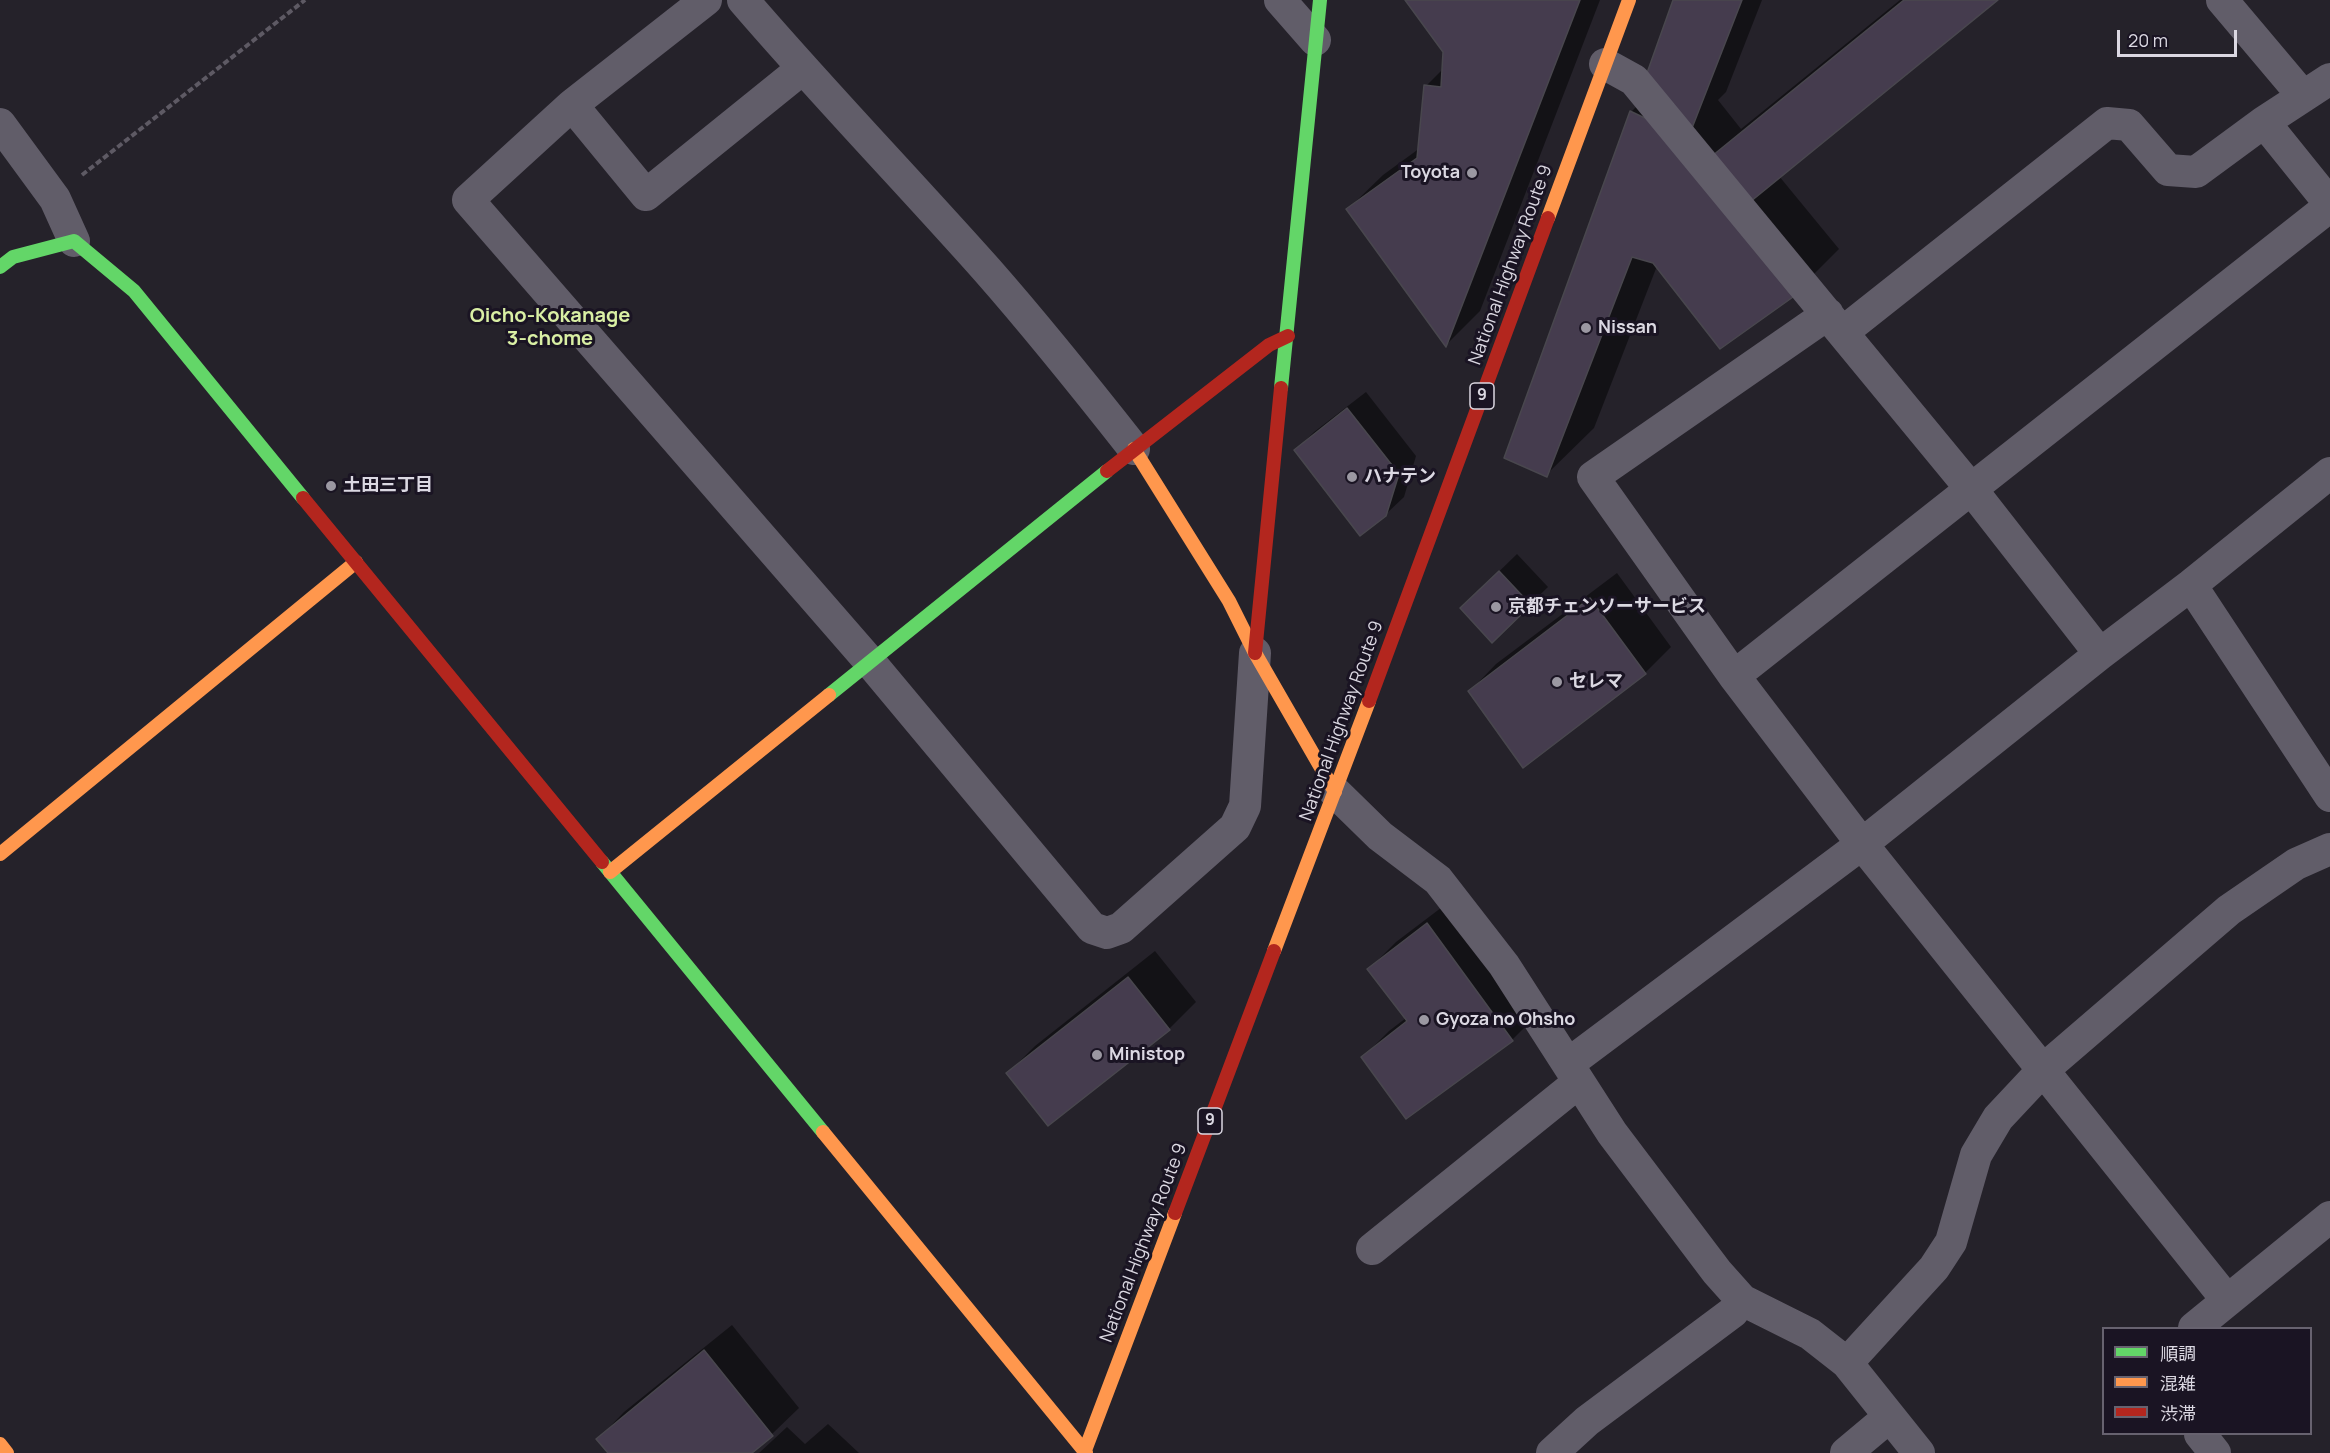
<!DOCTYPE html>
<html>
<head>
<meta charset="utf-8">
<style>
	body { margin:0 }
	#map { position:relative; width:2330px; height:1453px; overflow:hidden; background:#25222a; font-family:Manrope,"Noto Sans JP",sans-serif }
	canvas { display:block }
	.legend { position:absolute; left:2102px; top:1327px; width:210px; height:108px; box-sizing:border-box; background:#1a1423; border:2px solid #67626f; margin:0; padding:8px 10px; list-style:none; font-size:18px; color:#dbd8e2 }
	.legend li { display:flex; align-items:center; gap:12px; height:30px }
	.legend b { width:30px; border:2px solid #67626f }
	.scale { position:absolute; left:2117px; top:30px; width:120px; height:27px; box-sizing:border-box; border:3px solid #dbd8e2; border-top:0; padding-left:8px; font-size:18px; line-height:21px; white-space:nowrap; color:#dbd8e2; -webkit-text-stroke:4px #1a1423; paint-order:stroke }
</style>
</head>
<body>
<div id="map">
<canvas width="2330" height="1453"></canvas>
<ul class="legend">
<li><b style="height:8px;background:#63d668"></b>順調</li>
<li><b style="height:8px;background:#ff974d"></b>混雑</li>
<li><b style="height:8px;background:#b3261e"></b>渋滞</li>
</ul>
<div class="scale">20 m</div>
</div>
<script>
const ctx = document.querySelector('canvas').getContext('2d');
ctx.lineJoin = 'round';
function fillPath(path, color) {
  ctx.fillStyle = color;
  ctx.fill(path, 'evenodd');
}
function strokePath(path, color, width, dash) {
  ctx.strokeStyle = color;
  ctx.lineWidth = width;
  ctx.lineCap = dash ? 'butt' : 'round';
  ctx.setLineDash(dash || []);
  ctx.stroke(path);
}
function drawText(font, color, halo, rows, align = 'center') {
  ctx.font = font + ' Manrope,"Noto Sans JP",sans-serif';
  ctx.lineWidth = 6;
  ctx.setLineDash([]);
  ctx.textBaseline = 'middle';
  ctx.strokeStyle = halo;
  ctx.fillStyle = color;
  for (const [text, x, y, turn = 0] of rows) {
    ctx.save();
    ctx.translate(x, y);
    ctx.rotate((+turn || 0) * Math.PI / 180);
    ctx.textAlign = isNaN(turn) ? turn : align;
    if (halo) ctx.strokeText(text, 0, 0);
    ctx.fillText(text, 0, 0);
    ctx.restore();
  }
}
fillPath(new Path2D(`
	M1407,0H1600L1480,311L1446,345L1348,209L1383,175L1420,148L1426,86L1444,68V51Z
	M1675,0H1762L1726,92L1718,100L1741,129L1900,0H1996L1779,176L1839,249L1792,296L1657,266L1594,428L1546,475L1631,112L1658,85Z
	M1366,392L1416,456L1404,497L1385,515L1296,450L1314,432Z
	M1517,554L1548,587L1492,641L1480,590Z
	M1617,573L1671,647L1645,673L1470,691L1496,664Z
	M1454,898L1539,1013L1512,1040L1407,1117L1363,1057L1389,1031L1406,1018L1369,969L1396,942Z
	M1155,951L1196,1002L1169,1029L1048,1124L1008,1073L1035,1046Z
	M732,1325L799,1408L772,1434L750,1453H610L598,1439L624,1412Z
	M828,1424L859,1453H759L787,1427L805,1444Z`), '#0007');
const building = new Path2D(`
	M1405,0H1580L1446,347L1346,209L1417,158L1424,85L1441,87L1443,52Z
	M1673,0H1742L1692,128L1647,73Z
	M1904,0H1998L1750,202L1712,156Z
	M1630,111L1649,120L1793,297L1720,349L1653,263L1632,257L1547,477L1504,458Z
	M1347,408L1399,474L1386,516L1360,536L1294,450Z
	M1499,571L1531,605L1492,643L1460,608Z
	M1590,598L1646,674L1523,768L1468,691Z
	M1427,923L1513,1041L1406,1119L1361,1057L1407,1021L1367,969Z
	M1128,977L1170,1030L1048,1126L1006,1073Z
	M704,1350L773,1436L752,1453H608L596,1439Z`);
fillPath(building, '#453c4e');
strokePath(building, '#49474e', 1.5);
strokePath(new Path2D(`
	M82,175L305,0`), '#5e5a64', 4, [6, 3]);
strokePath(new Path2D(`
	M706,0L572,105L468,200L870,662L1092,928L1107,933L1121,928L1235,827L1245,806L1255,653
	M743,0C822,92 906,179 987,270C1038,328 1086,388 1134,449
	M1280,0L1315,40
	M2222,0L2303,96
	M1605,64L1634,80L1972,490L2100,654
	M572,105L646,195L802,69
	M2264,122L2330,204
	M0,124L55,199L74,241
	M1828,314L1593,477L1734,676L1862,844L2227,1300
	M1843,332L2107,123L2129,125L2168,170L2196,172L2264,122L2330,79
	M2191,585L2330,796
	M1734,676L2330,206
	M1335,792L1380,836L1438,880L1504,965L1612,1133L1717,1272L1742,1300L1810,1334L1847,1363L1919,1453
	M1568,1064L1862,844L2100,654L2191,585L2330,473
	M1372,1249L1579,1082
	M2194,1328L2330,1217
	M1847,1363L1934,1268L1951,1242L1976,1155L1998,1118L2043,1070L2229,910L2296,864L2330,849
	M2200,1434L2215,1453
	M1552,1453L1587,1421L1733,1312L1742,1300
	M1846,1453L1889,1417`), '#615d69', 32);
strokePath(new Path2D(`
	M0,267L13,257L74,241L134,291L303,498
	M1281,388L1320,0
	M829,695L1107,471
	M602,862L823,1132`), '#63d668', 14);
strokePath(new Path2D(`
	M1548,218L1629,0
	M1134,449L1229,601L1255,653L1335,792
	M0,854L356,562
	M610,872L829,695
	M1274,951L1369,701
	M823,1132L1086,1453
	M0,1444L7,1453
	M1084,1453L1175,1213`), '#ff974d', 14);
strokePath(new Path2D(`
	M1107,471L1269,345L1288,336
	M303,498L602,862
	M1255,653L1281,388
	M1369,701L1548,218
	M1175,1213L1274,951`), '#b3261e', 14);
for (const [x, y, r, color] of [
	[1472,173,6,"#9b98a2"],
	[1586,328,6,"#9b98a2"],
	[1352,477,6,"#9b98a2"],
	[331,486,6,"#9b98a2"],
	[1496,607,6,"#9b98a2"],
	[1557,682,6,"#9b98a2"],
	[1424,1020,6,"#9b98a2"],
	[1097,1055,6,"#9b98a2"]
]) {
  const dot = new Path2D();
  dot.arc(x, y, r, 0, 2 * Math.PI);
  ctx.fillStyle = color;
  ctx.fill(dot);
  strokePath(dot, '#1a1423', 2);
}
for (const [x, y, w] of [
	[1482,396,24],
	[1210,1121,24]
]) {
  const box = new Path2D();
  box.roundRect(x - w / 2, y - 13, w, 26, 4.5);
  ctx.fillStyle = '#1a1423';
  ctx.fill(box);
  strokePath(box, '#dbd8e2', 1.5);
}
drawText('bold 16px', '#dbd8e2', null, [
	["9",1482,396],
	["9",1210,1121]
]);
drawText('bold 18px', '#dbd8e2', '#1a1423', [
	["Toyota",1460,173,"right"],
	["Nissan",1598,328],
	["ハナテン",1364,477],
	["土田三丁目",343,486],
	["京都チェンソーサービス",1508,607],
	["セレマ",1569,682],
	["Gyoza no Ohsho",1436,1020],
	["Ministop",1109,1055]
], 'left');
drawText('18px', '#dbd8e2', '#1a1423', [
	["National Highway Route 9",1511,265,-70],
	["National Highway Route 9",1342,721,-70],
	["National Highway Route 9",1144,1243,-69]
]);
drawText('bold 20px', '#d9efa4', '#1a1423', [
	["Oicho-Kokanage",550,316],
	["3-chome",550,339]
]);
</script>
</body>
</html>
